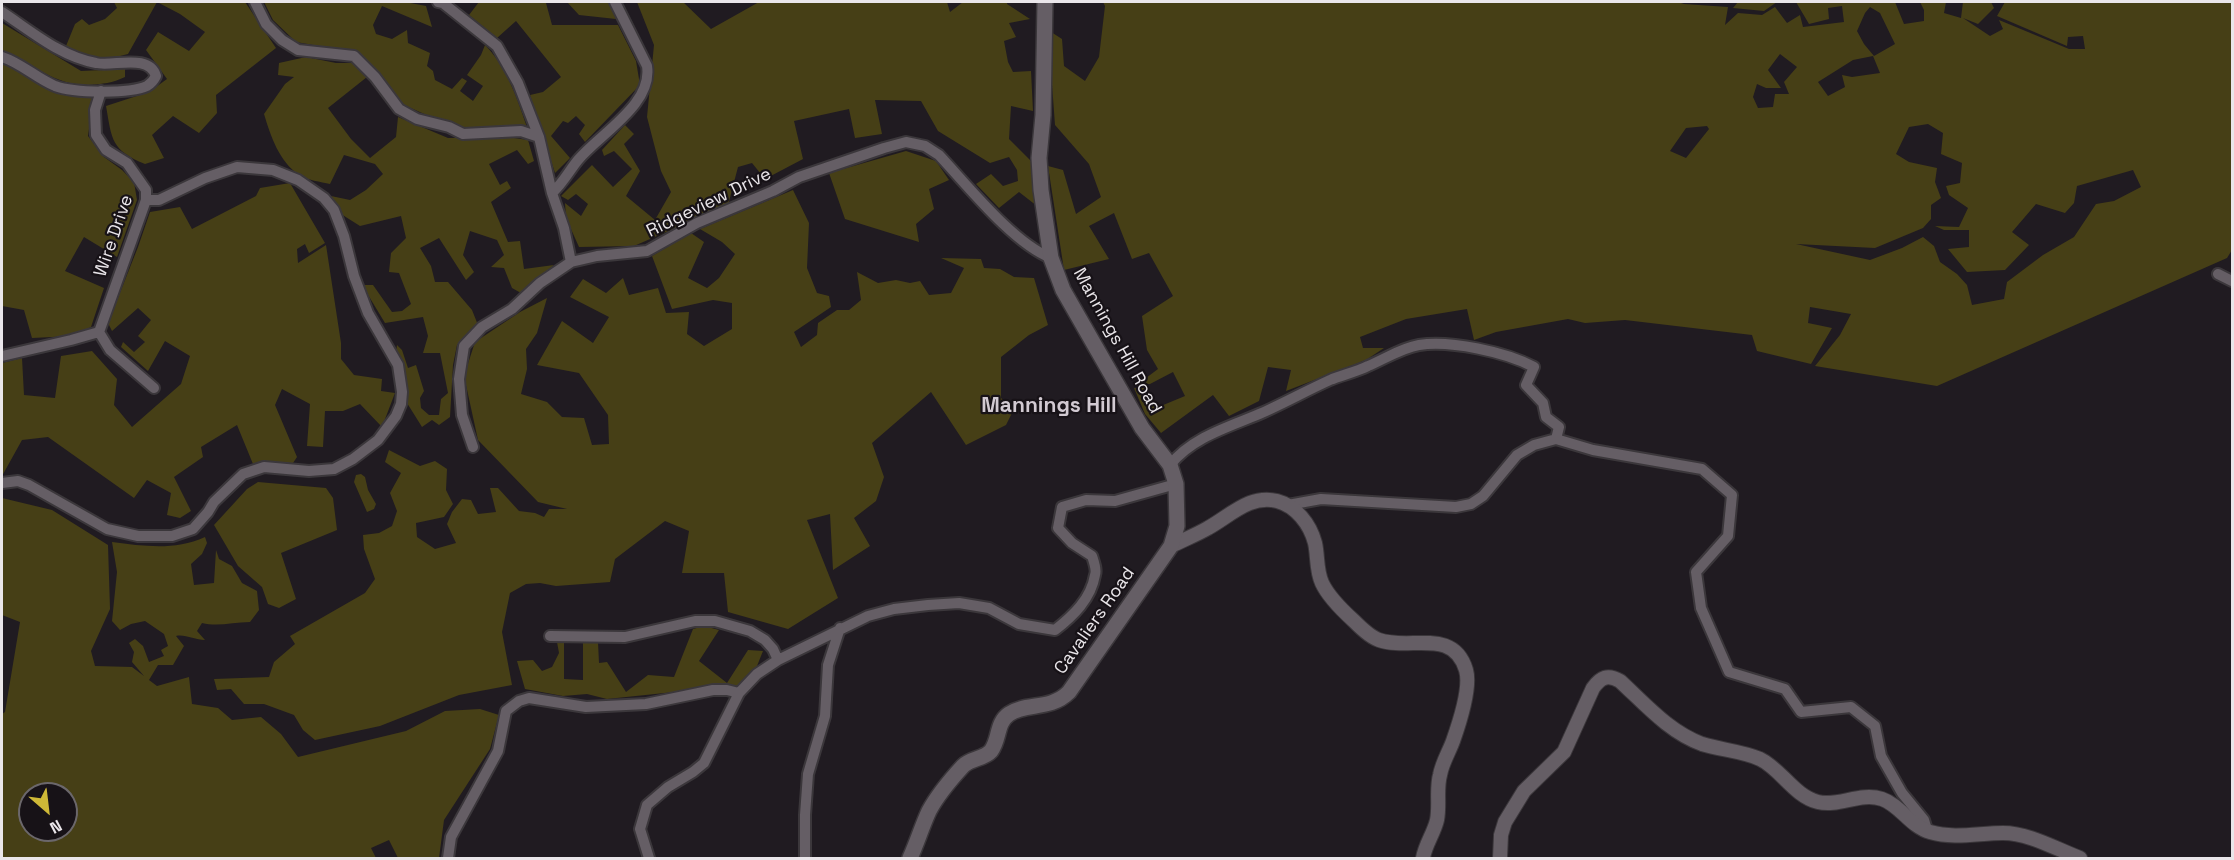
<!DOCTYPE html>
<html>
<head>
<meta charset="utf-8">
<style>
	body { margin:0 }
	#map { position:relative; width:2234px; height:860px; overflow:hidden; background:#201b21; font-family:"Space Grotesk",sans-serif }
	canvas { display:block }
	.frame { position:absolute; inset:0; border:3px solid #eae6ea; pointer-events:none }
	.north { position:absolute; left:18px; top:782px; width:60px; height:60px; box-sizing:border-box; background:#171217; border:2px solid #6b676b; border-radius:50%; rotate:152deg; font-size:16px; font-weight:700; line-height:24px; text-align:center; color:#eae6ea }
	.north::after { content:''; display:block; margin:auto; width:21px; height:27px; background:#ceb837; clip-path:polygon(50% 0,100% 100%,50% 72%,0 100%) }
</style>
</head>
<body>
<div id="map">
<canvas width="2234" height="860"></canvas>
<div class="frame"></div>
<div class="north">N</div>
</div>
<script>
const ctx = document.querySelector('canvas').getContext('2d');
ctx.lineJoin = 'round';
function fillPath(path, color) {
  ctx.fillStyle = color;
  ctx.fill(path, 'evenodd');
}
function strokePath(path, color, width, dash) {
  ctx.strokeStyle = color;
  ctx.lineWidth = width;
  ctx.lineCap = dash ? 'butt' : 'round';
  ctx.setLineDash(dash || []);
  ctx.stroke(path);
}
function drawText(font, color, halo, rows, align = 'center') {
  ctx.font = font + ' "Space Grotesk",sans-serif';
  ctx.lineWidth = 4.5;
  ctx.setLineDash([]);
  ctx.textBaseline = 'middle';
  ctx.strokeStyle = halo;
  ctx.fillStyle = color;
  for (const [text, x, y, turn = 0] of rows) {
    ctx.save();
    ctx.translate(x, y);
    ctx.rotate((+turn || 0) * Math.PI / 180);
    ctx.textAlign = isNaN(turn) ? turn : align;
    if (halo) ctx.strokeText(text, 0, 0);
    ctx.fillText(text, 0, 0);
    ctx.restore();
  }
}
fillPath(new Path2D(`
	M114,2H245L276,48L216,95L217,113L199,133L173,116L152,135L164,158L145,164C111,150 112,140 106,106L149,92L167,79L146,50L158,32L189,51L205,32L180,14L157,2L128,54C99,62 93,60 66,46L75,24L82,19L89,25L105,19L117,8Z
	M264,2H405L426,6L432,27L382,6L373,25L376,34L392,39L407,30L408,43L430,53L427,66L433,71L435,80L452,89L462,78L467,81L460,91L473,101L483,86L467,75L481,55L485,45C507,67 517,98 527,127L469,129L431,117L404,105L359,53L296,42L273,20Z
	M479,2H552L546,3L552,25H618L636,61L640,85L585,142L579,134L585,125L576,116L568,123L563,121L551,136L570,158L555,173L530,95L543,92L561,77L516,21L497,38L469,15Z
	M567,2H612L616,19L579,15Z
	M637,2H683L711,29L759,2H947L950,12L963,2H1007V4L1030,19L1009,23L1016,37L1004,41L1008,62L1013,72L1031,71L1033,111L1011,106L1009,139L1034,164L1037,206L1019,192L999,208L976,184L991,174L1003,186L1018,181L1017,170L1009,157L990,163L938,131L921,101L875,100L882,134L855,138L849,109L794,121L803,159L765,179L752,163L738,167L728,205L634,246L579,247L566,218L565,203L581,216L588,204L576,194L568,200L561,196L592,165L613,187L632,169L614,151L604,156L602,150L625,125L634,134L624,144L640,171L626,196L655,220L671,192L661,171L647,117L654,45Z
	M1103,2H1678L1684,4L1728,7L1725,25L1738,13L1762,15L1775,7L1787,23L1800,15L1803,27L1844,22L1842,6L1828,8L1829,19L1809,24L1796,2H1895L1904,24L1924,21V10L1920,2H1946L1944,13L1961,18L1963,2H1991L1994,8L1978,24L1963,18L1990,36L2003,29L1999,20L2069,49H2085L2083,36L2068,37L2067,46L1997,16L2005,2H2232V250L2227,258L1937,386L1815,366L1840,335L1851,314L1810,307L1808,323L1832,328L1811,364L1757,351L1752,335L1625,320L1585,323L1568,319L1496,332L1474,340L1467,309L1406,319L1360,337L1363,348H1384L1366,360L1286,391L1291,370L1268,367L1259,401L1229,416L1213,395L1161,433L1145,414L1134,388H1146L1156,408L1185,396L1173,372L1150,384H1138L1158,369L1147,350L1142,316L1173,296L1149,253L1132,259L1114,213L1089,226L1109,259L1064,270L1048,166L1063,170L1076,214L1101,197L1089,164L1055,125L1048,30L1062,39L1064,66L1085,81L1099,57L1105,6ZM1870,7L1880,13L1895,44L1874,56L1864,44L1857,31L1865,13ZM1780,54L1797,67L1784,82L1789,94H1775L1773,107L1758,108L1753,97L1757,84L1766,88H1781L1768,70ZM1873,56L1880,73L1852,77L1842,75L1845,87L1828,96L1818,82L1853,60ZM1928,124L1943,133L1941,154L1962,163L1960,183L1946,186L1949,195L1968,208L1959,227L1935,226L1944,230H1969V247L1948,249L1967,272L2005,270L2029,245L2012,232L2036,204L2065,213L2074,203L2077,186L2133,170L2141,187L2114,201L2096,204L2074,237L2043,255L2007,282L2004,299L1972,305L1967,285L1957,274L1940,262L1934,246L1923,237L1902,248L1870,260L1796,244L1875,248L1923,228L1931,219V205L1941,198L1935,182L1937,168L1909,162L1896,154L1909,127ZM1707,126L1709,129L1686,158L1670,151L1686,128Z
	M1738,2H1777L1764,11L1733,8Z
	M2,23L81,71L125,69V77C112,83 103,84 89,85C52,85 33,63 2,51Z
	M306,57L336,63H353L367,77L328,108L351,139L370,158L396,137L398,117L448,138L507,137L528,140L534,161L528,164L517,150L489,164L500,185L507,181L511,188L491,202L508,242L520,241L524,269L554,265L521,293L512,288L504,268L491,267L504,255L497,240L470,231L463,255L474,272L466,280L439,238L420,248L431,266L435,282H448L472,310L478,325L457,345L453,365L450,417L439,425L432,420L422,427L407,403L396,353L397,345L402,350L408,368L416,365L424,391L420,398L421,408L429,415H439L441,399L448,393L440,353H423L428,336L423,317L385,323L362,285H373L392,312L402,311L411,304L399,273L389,272L391,253L406,238L401,216L360,226L341,214L331,196L350,200L366,190L383,174L375,164L344,155L330,184C321,182 307,180 299,175C279,161 271,137 264,114L285,84L294,77L278,75L279,63Z
	M2,62C25,71 45,91 70,95C77,96 86,94 94,94L88,136L104,157L122,170L134,182L137,200L117,257L84,237L65,271L104,288L91,327L73,336L32,338L24,310L2,306Z
	M906,151L936,161L949,180L929,189L934,209L916,224L919,242L845,219L829,173Z
	M290,183L325,243L309,253L305,244L297,249L298,263L326,245L341,343V359L354,375L382,379L381,391L395,393L382,427L360,404L343,411H325L323,447L307,446L310,404L282,389L275,405L297,457L293,463L253,464L237,425L201,447L203,457L174,477L191,511L180,518L167,515L171,493L147,480L134,498L48,437L22,440L2,476V363L22,358L24,395L55,398L61,356L92,351L117,379L114,405L132,427L181,384L190,356L165,341L148,371L121,347L123,342L134,352L145,342L138,336L151,320L138,308L112,331L108,323L138,247L150,212L180,207L192,229L256,196L260,188Z
	M793,190L809,223L807,268L817,293L829,296L831,307L794,332L801,347L817,335L818,323L837,310H849L861,300L857,272L878,283L896,280L910,283L920,281L929,295L951,293L964,268L941,258L981,259L984,268L1000,269L1014,277L1034,278L1048,325L1029,335L1001,357V398L1014,409L1006,425L966,445L931,392L872,443L884,477L876,501L854,518L870,546L833,570L830,514L807,520L838,598L788,629L728,612L724,573H682L689,531L665,521L615,559L610,582L556,586L540,583L526,584L510,593L502,632L512,685L459,695L380,726L315,740L303,730L294,715L264,704H244L231,689L217,690L214,679L269,677L274,662L295,644L290,636L365,593L375,579L364,549L363,535L379,533L392,526L397,511L390,493L401,473L385,462L389,450L420,466L435,461L447,469L446,490L453,504L444,517L416,523L417,537L435,549L456,543L447,524L452,512L462,499L471,500L478,514L496,512L490,488H498L519,511L535,513L544,517L549,509H567L538,502L478,440L464,376L475,342L520,312L547,298L537,333L526,349L527,369L521,394L547,402L562,417L584,418L592,445L609,444L608,415L579,373L537,365L562,321L593,343L609,317L570,297L583,279L606,293L623,278L629,295L658,288L666,313L689,312L687,334L704,346L732,329V303L713,300L672,309L652,256L691,233L704,242L688,278L707,288L719,278L735,254L722,242L700,229Z
	M361,474L365,477L368,490L376,504L374,509L367,512L354,482L356,475Z
	M258,482L326,488L333,498L337,530L281,553L296,599L279,608L268,604L262,587L238,566L214,525L247,489Z
	M2,498L52,510L108,545L110,609L91,651L95,666L132,667L144,676L132,662L134,652L129,643L135,639L143,646L149,662L164,656L161,650L168,646L164,634L145,621L131,624L120,630L112,621L117,572L112,542C144,546 174,551 205,537L207,543L202,554L191,564L194,585L214,583L216,550L219,559L232,566L242,583L257,591L259,610L250,622C233,622 218,627 202,623L197,631L205,640C195,640 185,634 176,636L184,646L173,665H158L149,680L157,686L189,677L192,704L218,708L232,720L261,717L281,734L298,757L406,731L445,711L480,709L499,715L490,749L444,820L439,858H398L389,840L371,848L376,858H2V714L5,712L20,622L2,615ZM30,794H66V830H30Z
	M704,626L719,630L699,661L727,683L748,650L763,651L755,671L738,688L732,686L607,699L587,694L563,696L525,689L517,661L533,660L542,671L552,667L559,653L557,642L564,641V679L583,680V643L598,642L599,663L607,662L626,692L648,675L674,677L693,629Z`), '#463f16');
const minor = new Path2D(`
	M255,2L266,24L282,40L298,50L354,56L375,77L399,109L417,119L449,127L463,134L521,131L539,137
	M438,2L443,3L497,46L518,83L539,137L552,193L564,228L571,262
	M2,12C31,31 61,57 96,63C113,67 149,53 156,76C154,80 152,83 147,86C129,94 73,93 55,86C36,78 21,63 2,57
	M101,91L95,110L96,135L106,150L127,163L146,190V200L99,332L110,350L154,388
	M552,193C563,183 569,171 578,160C601,133 653,104 647,66L615,2
	M2218,274L2232,281
	M2,356L71,340L99,332
	M473,447L462,415L459,379L464,346L482,327L512,309L540,283L571,262L597,256L647,251L697,223L773,191L799,177L884,148L906,142L925,146L939,155C968,186 1013,243 1051,258
	M1170,465C1193,436 1232,426 1264,412C1286,402 1308,390 1330,380C1342,375 1356,372 1368,366C1385,359 1401,348 1419,345C1450,340 1506,352 1534,367L1526,385L1543,403L1546,417L1559,427L1556,439
	M2,483L18,481L29,485L107,529L138,536H172L193,529L208,512L214,502L243,474L264,467L309,471L334,469L353,459L378,440L396,416L401,404L402,392L398,365L368,313L354,276L344,236L334,210L324,198L298,180L273,170L237,167L205,178L159,200H146
	M1288,505L1321,499L1456,507L1471,504L1483,496L1517,455L1534,445L1556,439L1593,450L1702,469L1732,495L1728,536L1696,572L1701,608L1729,672L1785,689L1801,712L1851,707L1875,726L1881,756L1902,793L1924,820L1927,830L1932,833
	M550,636L625,637L695,621H715L750,631L765,640L773,649L778,660
	M448,858L451,837L498,751L506,711L519,701L529,698L586,707L646,704L713,690H727L739,693
	M649,858L640,829L647,805L668,787L693,772L704,763L739,693L757,674L778,660L868,616L894,609L928,605L959,603L989,608L1019,624L1055,630C1073,616 1091,599 1095,575C1097,570 1094,562 1092,556L1072,543L1058,528L1062,507L1086,500L1115,501L1176,484
	M805,858V815L808,774L825,716L828,665L840,628`);
const tertiary = new Path2D(`
	M1171,546C1183,540 1196,535 1208,528C1230,516 1250,494 1277,501C1296,506 1310,524 1315,543C1318,556 1316,570 1322,583C1328,596 1343,611 1354,621C1361,628 1370,637 1379,640C1410,651 1453,627 1466,670C1471,687 1459,724 1453,741C1449,752 1442,763 1440,775C1436,789 1440,805 1437,820C1434,833 1425,845 1423,858
	M1500,858L1501,835L1505,822L1524,791L1564,752L1593,688C1601,677 1608,674 1620,681C1645,704 1669,732 1702,744C1721,750 1742,751 1760,759C1781,769 1794,796 1818,802C1839,807 1860,792 1882,799C1900,805 1911,827 1930,832C1954,839 1979,833 2003,833C2029,833 2056,849 2080,858`);
const secondary = new Path2D(`
	M910,858C917,843 922,826 929,811C937,796 952,778 963,766C971,758 984,759 991,751C1000,739 996,723 1009,714C1026,702 1050,711 1069,692L1171,546L1177,526L1176,484L1170,465L1142,428L1063,290L1051,258L1041,190L1039,158L1043,115L1045,2`);
strokePath(minor, '#3b373b', 14);
strokePath(tertiary, '#3b373b', 16);
strokePath(secondary, '#3b373b', 18);
strokePath(minor, '#655e65', 10);
strokePath(tertiary, '#655e65', 14);
strokePath(secondary, '#655e65', 15);
drawText('18px', '#eae6ea', '#171217', [
	["Ridgeview Drive",709,203,-26],
	["Wire Drive",114,236,-71],
	["Mannings Hill Road",1117,341,61],
	["Cavaliers Road",1095,621,-55]
]);
drawText('bold 21px', '#d2cad2', '#171217', [
	["Mannings Hill",1049,406]
]);
</script>
</body>
</html>
